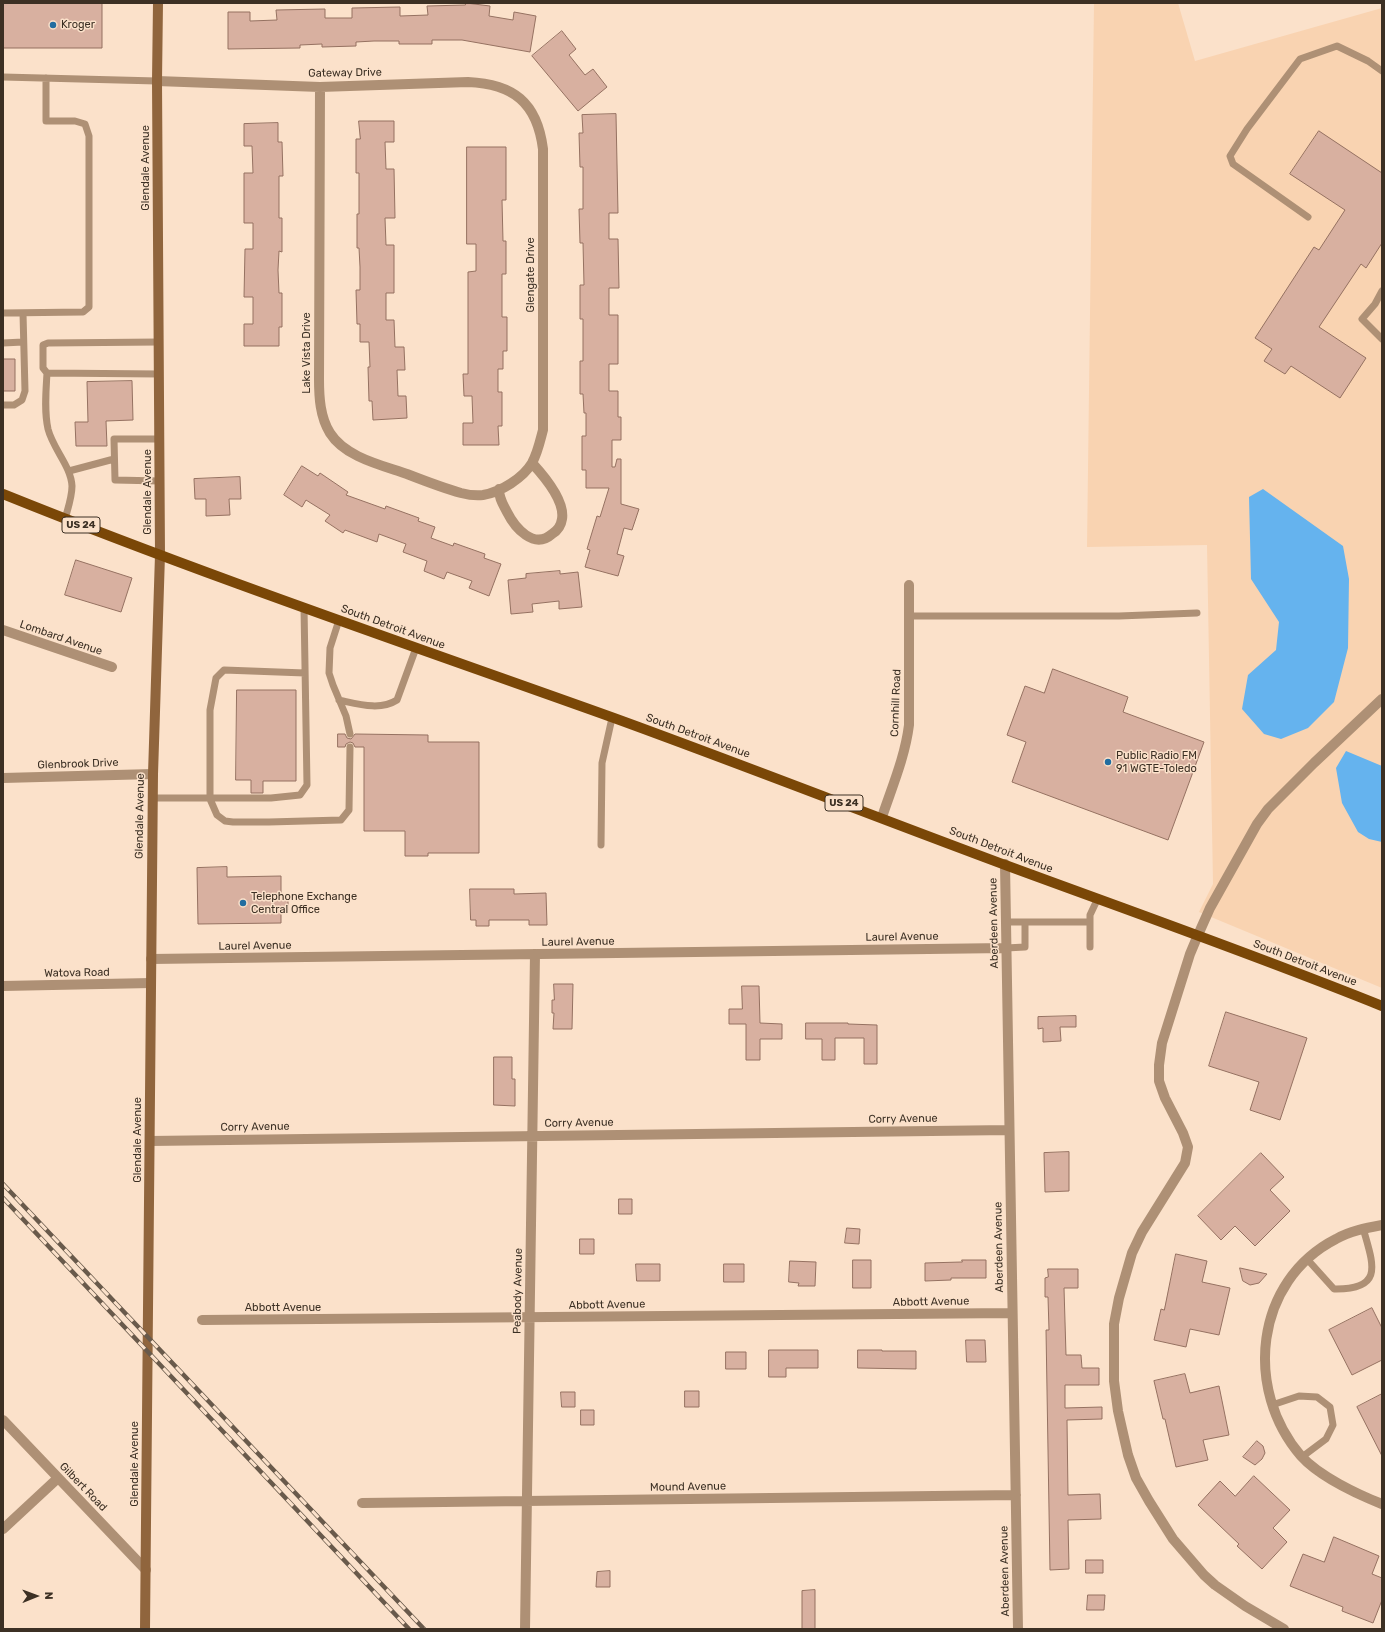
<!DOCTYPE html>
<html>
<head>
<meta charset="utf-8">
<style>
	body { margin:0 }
	#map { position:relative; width:1385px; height:1632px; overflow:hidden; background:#fbe1ca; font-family:Rubik,sans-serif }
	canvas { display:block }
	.frame { position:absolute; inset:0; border:4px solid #3c3024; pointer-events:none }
	.north { position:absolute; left:16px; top:1576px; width:40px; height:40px; -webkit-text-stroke:3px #fbe1ca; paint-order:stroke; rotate:89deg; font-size:11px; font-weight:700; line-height:16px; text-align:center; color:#3c3024 }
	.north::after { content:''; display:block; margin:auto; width:14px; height:18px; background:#3c3024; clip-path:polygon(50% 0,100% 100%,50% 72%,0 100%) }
</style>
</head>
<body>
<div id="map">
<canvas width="1385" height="1632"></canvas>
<div class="frame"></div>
<div class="north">N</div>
</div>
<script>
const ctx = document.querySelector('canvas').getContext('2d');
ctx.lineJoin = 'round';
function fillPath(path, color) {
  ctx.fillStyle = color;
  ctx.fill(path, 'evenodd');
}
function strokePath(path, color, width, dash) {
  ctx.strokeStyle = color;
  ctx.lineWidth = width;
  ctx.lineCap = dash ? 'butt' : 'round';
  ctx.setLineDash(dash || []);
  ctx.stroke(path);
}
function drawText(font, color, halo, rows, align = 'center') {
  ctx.font = font + ' Rubik,sans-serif';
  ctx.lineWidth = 3;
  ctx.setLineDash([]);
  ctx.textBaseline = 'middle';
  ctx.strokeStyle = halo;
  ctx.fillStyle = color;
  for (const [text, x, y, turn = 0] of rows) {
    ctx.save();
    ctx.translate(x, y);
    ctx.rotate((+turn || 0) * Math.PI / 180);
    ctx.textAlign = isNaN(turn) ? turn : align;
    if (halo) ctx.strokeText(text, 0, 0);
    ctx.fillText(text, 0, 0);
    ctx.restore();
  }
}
fillPath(new Path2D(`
	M1094,3H1178L1195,61L1382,8V988L1199,912L1213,884L1207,545L1087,547Z`), '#f9d3b1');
fillPath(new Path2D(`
	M1263,489L1343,546L1349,579L1348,648L1334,702L1308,728L1281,739L1264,734L1242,709L1248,675L1276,650L1279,622L1251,579L1249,497Z
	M1346,751L1382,766V842L1369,839L1358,832L1342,803L1336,768Z`), '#65b3ee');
const building = new Path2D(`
	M3,3H102V48H3Z
	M466,3L490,6L489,16L513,20L514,12L536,16L530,52L462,40H432V44H399V41H374L356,42V46L322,47V44L300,45V48L228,49V12H250V21L277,20L276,10L325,9V18H352V8L400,7V16L428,15L427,6L465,5Z
	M562,31L576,49L569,55L585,75L593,69L607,87L578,111L532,56Z
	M616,114L618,213H609V239H618L619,288H609V315H618V364H609V391H618V417H621V440H612V467H615L617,459H621V504L639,509L632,530L624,528L617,554L624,556L618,576L585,567L590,550L587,549L597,516L600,517L609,488H586V470H582V436H586V413H584L583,394H580V361H583V319H580V285H584L583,243H580L579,209H583V167H580L579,133H583L582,115Z
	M359,121H394V142H385L386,169H394L395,218H385L386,245H394V293H386V320H394L395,347H404L405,370H397L398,396H406L407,418L373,420L372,401H369L368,367H370L369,342H360V324H357L356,290H360V267L359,248H357V214H359V173H356V139H360Z
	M278,123V142H282L283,176H279V218H282V252L279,251L278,270L279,293H282V327H279V346H244V324H253V297H244L245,249H253V223H244V173H253L252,146H244V124Z
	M1319,131L1382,173V243L1366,268L1361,264L1319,327L1366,358L1340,398L1291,366L1285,374L1264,361L1272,349L1255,338L1314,247L1319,250L1345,210L1290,174Z
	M467,147H506V200H502L503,241H506V274H502V317H507V351H503V369H498V392H502V426H498L499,445H463V423H473L472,396H464L463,374H468V272L476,271V244H467Z
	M3,359H15V391H3Z
	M132,381L133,420L106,421L107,446H76L75,422H88L87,382Z
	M302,466L318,476L320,473L348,492L346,495L385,509L386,506L419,518L418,521L435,527L431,538L453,546L454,543L485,554L484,558L501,564L489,596L469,588L472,581L447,572L444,579L424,571L427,561L403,552L406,544L379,534L377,542L345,530L343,533L325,521L330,515L306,500L302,507L284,495Z
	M240,477L241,499H229L230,515L206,516V499H195L194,479Z
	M76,560L132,578L121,612L65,595Z
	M560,571V574L578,572L582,607L559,609V601L532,604L533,612L511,614L508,580L526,578V574Z
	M1053,669L1128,697L1123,712L1204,742L1168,840L1012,782L1026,742L1007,735L1025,686L1044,693Z
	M237,690H296V781H263V793H251V780H236Z
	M338,734H345L347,738L351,739L355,734L428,735V742H479V853H428V856H405V831H364V747H355L353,743L350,742L346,744L345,747H338Z
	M227,867V877L281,876V896H288V910L281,911V923L198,924L197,868Z
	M470,889H514V894L546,893L547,925H529V920H489V926H476V920H471Z
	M554,984H573L572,1029H553L554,1013H552V1000H554Z
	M742,986H759L760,1023L782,1024V1039H760V1060H746V1024H729V1009H742Z
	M1226,1012L1307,1038L1280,1120L1250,1110L1259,1082L1209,1066Z
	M1076,1016V1027H1060L1061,1041L1043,1042V1028L1038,1029V1017Z
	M806,1023H848V1024L877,1025V1064H864V1038H835V1060H822V1039H806Z
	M494,1057H512V1079H515V1106L494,1105Z
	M1069,1152V1191L1045,1192L1044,1153Z
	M1261,1153L1284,1177L1270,1190L1290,1211L1255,1246L1235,1226L1221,1240L1198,1216Z
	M619,1199H632V1214H619Z
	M847,1228L860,1229L859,1244L845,1243Z
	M580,1239H594V1254H580Z
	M1176,1254L1207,1261L1202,1282L1230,1288L1219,1335L1190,1329L1186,1347L1154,1340L1161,1309L1164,1310Z
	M853,1260H871V1288H853Z
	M962,1260H986V1278H951V1280L925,1281V1263L962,1262Z
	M790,1261L816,1262L815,1286H798L799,1283L789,1282Z
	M636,1264H660V1281H637Z
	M724,1264H744V1282H724Z
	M1240,1268L1267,1274L1259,1283L1250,1285L1243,1281Z
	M1048,1269H1078V1288H1064L1066,1355H1081L1082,1368H1099V1385H1065V1408L1102,1407V1419L1067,1420L1068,1495L1100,1494L1101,1519L1068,1520L1069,1569L1050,1570L1046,1330H1049L1048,1297H1045V1278L1048,1277Z
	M1372,1308L1382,1328V1360L1352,1375L1329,1330Z
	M966,1340H985L986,1362H967Z
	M769,1350H818V1368H786V1377H769Z
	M858,1350H882V1351H916V1369L858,1368Z
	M726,1352H746V1369H726Z
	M1185,1374L1190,1393L1219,1386L1229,1435L1203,1440L1208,1460L1176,1467L1165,1419H1163L1154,1381Z
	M685,1391H699V1407H685Z
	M561,1392H575V1407H562Z
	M1382,1394V1456L1357,1407Z
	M581,1410H594V1425H581Z
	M1257,1441L1263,1446L1265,1453L1262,1459L1255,1465L1243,1457Z
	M1254,1476L1290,1510L1273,1528L1287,1542L1262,1569L1237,1546L1239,1544L1198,1505L1220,1481L1235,1496Z
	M1334,1537L1379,1556L1372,1574L1382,1578V1600L1373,1623L1342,1611L1343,1607L1290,1586L1303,1554L1324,1562Z
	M1086,1560H1103V1573H1086Z
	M610,1571V1587H596L597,1572Z
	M815,1590V1629H802V1591Z
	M1088,1595H1105L1104,1610H1087Z`);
fillPath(building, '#d8b0a0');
strokePath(building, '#957161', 1);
strokePath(new Path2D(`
	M3,77L157,81
	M1308,217L1233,164L1230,156L1247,129L1300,59L1337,46L1368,61L1382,71
	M1382,291L1375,304L1362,319L1382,339
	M3,313L83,312L89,307V136L85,124L75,121H46V78
	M159,342L48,343L43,345V368L47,373L159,374
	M3,343L23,342
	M47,373C46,391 44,411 48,429C53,449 71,466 72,486C72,497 68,508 65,519
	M3,405H14L22,400L25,391L23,313
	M159,439H114L115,480L160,481
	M69,471L114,459
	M909,616H1119L1197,613
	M339,620L330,648L329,673L333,685L346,716L350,734
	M305,673L224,670L216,678L210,710V799L217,815L225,821L233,822H269L341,820L349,810L350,747
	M339,700C358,704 380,711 397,700L416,648
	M152,798H271L300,795L307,785L304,607
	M601,845L602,763L612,718
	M1006,922H1090
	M1090,947V915L1098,898
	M1006,948L1025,947V922
	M1307,1259L1334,1289C1385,1290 1373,1264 1363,1228
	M1272,1405L1299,1396L1317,1397L1330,1407L1333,1425L1326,1439L1302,1457`), '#ae9075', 7);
strokePath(new Path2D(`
	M157,81L320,87L468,82C513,84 537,102 543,149V430C540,441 538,452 532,463C523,478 501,492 483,495C476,496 469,495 461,493C443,488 425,481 407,474C381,465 345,457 330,433C320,417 319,397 319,379L320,87
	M499,489C499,499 503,504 507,512C515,528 534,550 552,534C557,531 561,526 562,519C565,501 544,476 532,463
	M3,630L112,667
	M3,778L153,774
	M882,817C892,787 905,757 909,725V585
	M1005,864L1018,1629
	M151,959L1006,948
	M3,986L151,983
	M150,1141L1009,1130
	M1382,1225C1366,1228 1350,1231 1336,1239C1254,1281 1244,1390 1301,1456C1319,1476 1357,1494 1382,1504
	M202,1320L1012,1313
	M3,1420L146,1570
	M362,1503L1016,1495
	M3,1529L58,1478
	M525,1629L535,954
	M1284,1629L1245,1606L1215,1585L1204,1575L1173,1539L1149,1501L1136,1478L1128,1455L1118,1411L1114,1381V1324L1119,1298L1132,1253L1142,1232L1185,1163L1188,1147L1183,1133L1165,1098L1159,1081V1065L1162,1043L1190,954L1198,935L1210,908L1257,824L1268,809L1314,763L1382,699`), '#ae9075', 10);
strokePath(new Path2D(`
	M145,1629L153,774L160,555L157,81L158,3`), '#90653d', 10);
strokePath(new Path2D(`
	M3,494C204,575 410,645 614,718C746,766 876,817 1008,866C1133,912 1258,956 1382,1006`), '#7a4707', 10);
const rail = new Path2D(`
	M3,1184L424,1629
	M3,1198L409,1629`);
strokePath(rail, '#695a4b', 4.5);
strokePath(rail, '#fbe1ca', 3, [9]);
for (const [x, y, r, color] of [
	[53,25,4,"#226da0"],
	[1108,762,4,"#226da0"],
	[243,903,4,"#226da0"]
]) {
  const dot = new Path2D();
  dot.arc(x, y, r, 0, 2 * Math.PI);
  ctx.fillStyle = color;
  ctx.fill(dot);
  strokePath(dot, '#fbe1ca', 1.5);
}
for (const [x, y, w] of [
	[81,525,38],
	[844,803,38]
]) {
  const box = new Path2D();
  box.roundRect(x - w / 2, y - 8, w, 16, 3);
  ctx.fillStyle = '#fbe1ca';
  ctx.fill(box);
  strokePath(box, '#3c3024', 1);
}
drawText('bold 10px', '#3c3024', null, [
	["US 24",81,525],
	["US 24",844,803]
]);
drawText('11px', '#3c3024', '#fbe1ca', [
	["Kroger",61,25],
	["Public Radio FM",1116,756],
	["91 WGTE-Toledo",1116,769],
	["Telephone Exchange",251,897],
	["Central Office",251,910]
], 'left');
drawText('11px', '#3c3024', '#fbe1ca', [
	["Gateway Drive",345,73,-1],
	["Glendale Avenue",146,168,-90],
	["Glengate Drive",531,275,-90],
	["Lake Vista Drive",307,353,-90],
	["Glendale Avenue",148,492,-90],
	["South Detroit Avenue",393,627,20],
	["Lombard Avenue",61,638,19],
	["Cornhill Road",896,703,-88],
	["South Detroit Avenue",698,736,20],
	["Glenbrook Drive",78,764,-2],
	["Glendale Avenue",140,816,-89],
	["South Detroit Avenue",1001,850,21],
	["Aberdeen Avenue",994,923,-91],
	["Laurel Avenue",902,937,-1],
	["Laurel Avenue",578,942,-1],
	["Laurel Avenue",255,946,-1],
	["South Detroit Avenue",1305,963,21],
	["Watova Road",77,973,-1],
	["Corry Avenue",903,1119,-1],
	["Corry Avenue",579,1123,-1],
	["Corry Avenue",255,1127,-1],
	["Glendale Avenue",138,1140,-90],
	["Aberdeen Avenue",999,1247,-91],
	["Peabody Avenue",518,1291,-89],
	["Abbott Avenue",931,1302,-1],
	["Abbott Avenue",607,1305,-1],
	["Abbott Avenue",283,1308],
	["Glendale Avenue",135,1464,-90],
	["Gilbert Road",83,1487,46],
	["Mound Avenue",688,1487,-1],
	["Aberdeen Avenue",1005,1571,-91]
]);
</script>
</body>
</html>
